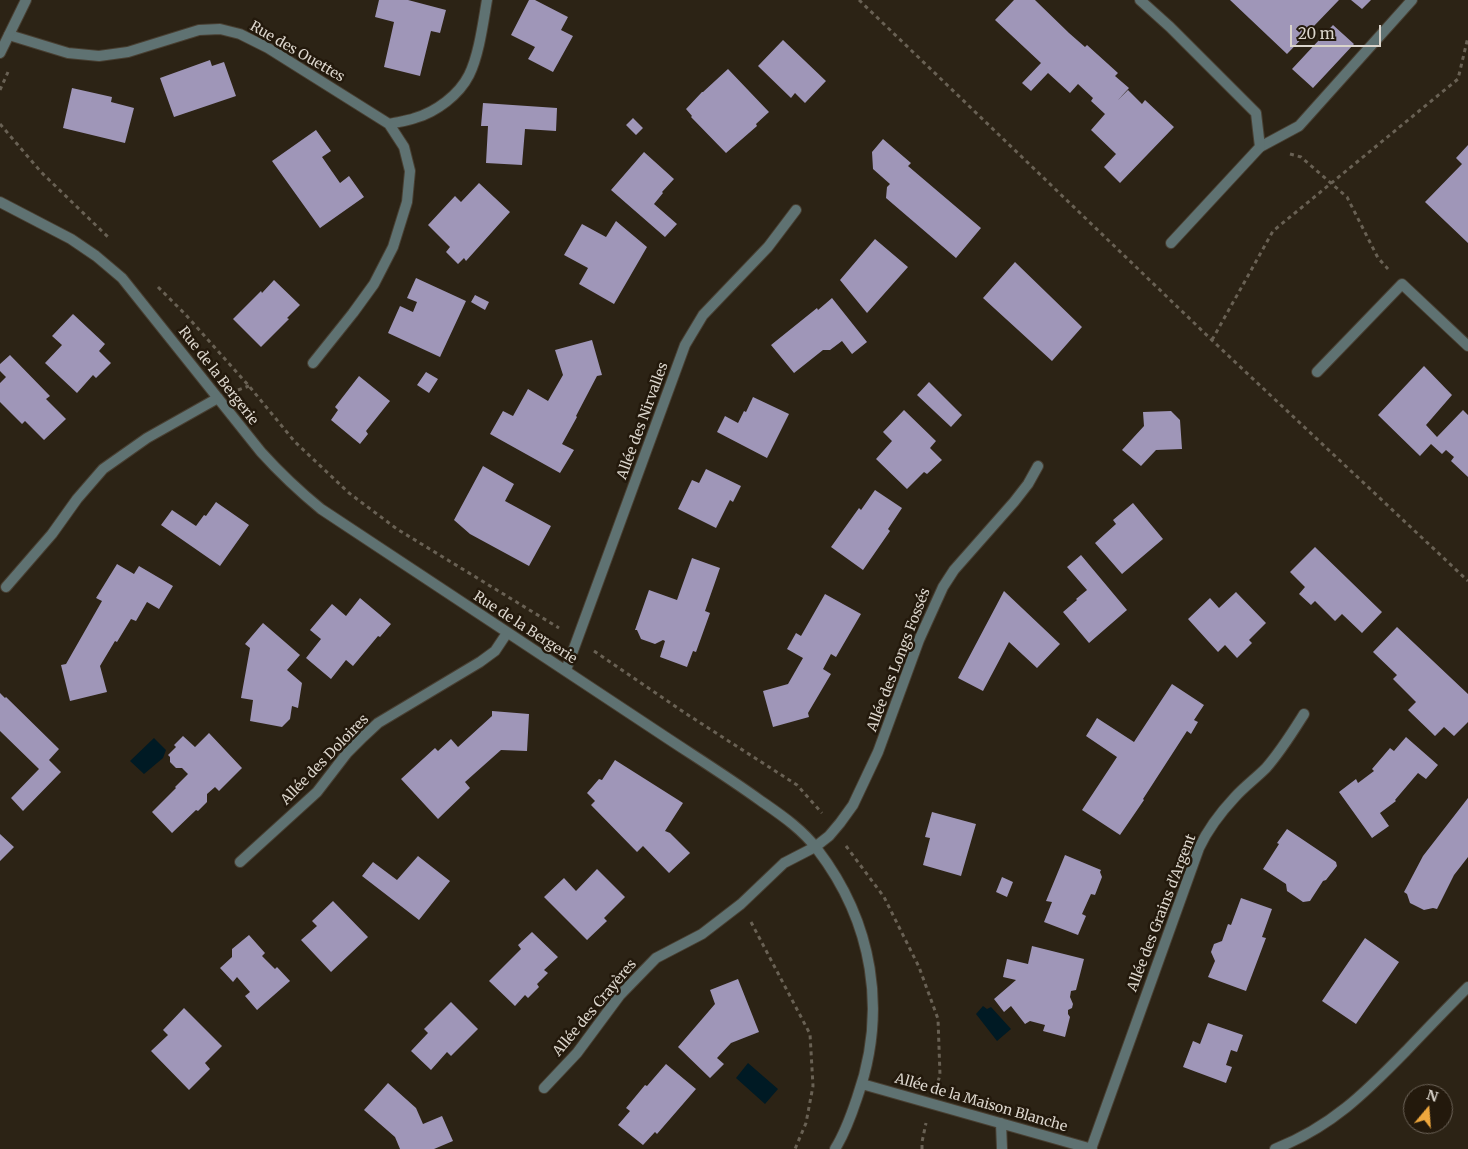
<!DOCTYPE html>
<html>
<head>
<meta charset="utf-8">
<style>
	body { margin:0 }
	#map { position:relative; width:1468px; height:1149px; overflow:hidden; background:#2c2315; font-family:Merriweather,serif }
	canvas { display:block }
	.north { position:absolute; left:1403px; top:1084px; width:50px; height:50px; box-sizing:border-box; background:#23190c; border:1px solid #6d6459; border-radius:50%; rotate:18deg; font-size:14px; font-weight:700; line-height:20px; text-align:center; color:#dbd5cc }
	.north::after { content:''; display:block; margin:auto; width:18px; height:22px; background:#eea73d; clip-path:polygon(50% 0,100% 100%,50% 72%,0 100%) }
	.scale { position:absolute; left:1290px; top:25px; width:91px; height:22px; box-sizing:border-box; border:2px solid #dbd5cc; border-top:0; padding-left:6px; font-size:15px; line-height:18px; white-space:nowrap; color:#dbd5cc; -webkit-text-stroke:4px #23190c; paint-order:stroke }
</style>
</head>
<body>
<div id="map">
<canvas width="1468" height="1149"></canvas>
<div class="north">N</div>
<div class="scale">20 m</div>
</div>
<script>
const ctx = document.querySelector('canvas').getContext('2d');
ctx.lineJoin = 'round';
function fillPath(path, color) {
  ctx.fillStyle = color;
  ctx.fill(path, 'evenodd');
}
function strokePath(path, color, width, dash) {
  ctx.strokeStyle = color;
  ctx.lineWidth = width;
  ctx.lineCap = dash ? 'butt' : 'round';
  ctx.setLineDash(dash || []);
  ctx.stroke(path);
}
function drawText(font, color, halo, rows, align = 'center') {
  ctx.font = font + ' Merriweather,serif';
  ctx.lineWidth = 5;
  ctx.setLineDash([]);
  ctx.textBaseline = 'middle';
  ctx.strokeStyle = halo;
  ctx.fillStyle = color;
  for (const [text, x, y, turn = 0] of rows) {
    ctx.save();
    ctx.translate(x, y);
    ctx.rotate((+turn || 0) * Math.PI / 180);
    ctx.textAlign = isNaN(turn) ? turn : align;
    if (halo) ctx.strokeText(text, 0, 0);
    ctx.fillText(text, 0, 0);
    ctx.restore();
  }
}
fillPath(new Path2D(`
	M154,738L166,750L163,758L144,774L130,761Z
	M983,1006L987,1009L991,1007L1011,1029L997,1041L976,1014Z
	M748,1063L778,1089L765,1104L736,1078Z`), '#001a24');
fillPath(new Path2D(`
	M379,0H408L446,10L440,33L431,31L420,76L384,67L394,22L375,17Z
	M529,0H535L568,17L561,30L573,36L553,72L528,59L535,47L511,35Z
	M1014,0H1035L1069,33L1085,47L1087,45L1118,73L1115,76L1129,88L1118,100L1128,90L1142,104L1145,100L1174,127L1120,183L1104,167L1116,154L1091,130L1105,114L1091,101L1093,98L1078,84L1070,93L1048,73L1031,91L1022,83L1041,63L995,20Z
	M1230,0H1339L1287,54Z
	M1351,0H1371L1362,9Z
	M1333,25L1354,44L1313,88L1292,69Z
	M783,40L826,81L805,103L795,93L791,98L758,66Z
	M210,60L212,66L224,62L236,96L174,117L160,78Z
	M728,69L769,112L756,124L757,126L726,153L691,117L692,116L686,109L702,92H703Z
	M72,88L112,97L111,102L134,108L125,143L63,128Z
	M483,103L557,108L556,131L525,129L522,165L486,163L488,126H481Z
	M633,118L643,128L636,135L626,125Z
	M316,130L331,151L322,157L340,183L349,176L364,197L320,228L272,161Z
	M883,139L911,163L908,166L981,228L956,258L886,198L887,187L890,184L873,169L872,152Z
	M1468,145V243L1425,202L1462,164L1456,158Z
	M644,152L674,179L662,192L663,193L654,204L677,224L665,237L611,190Z
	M479,183L510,212L466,261L464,258L458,264L446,252L450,247L428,225L455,196L461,202Z
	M616,221L647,247L614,304L579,284L588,268L564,255L582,224L606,237Z
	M875,239L908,267L867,313L840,280Z
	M1015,262L1082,327L1052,361L983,298Z
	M416,278L466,301L440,357L388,333L400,306L413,312L417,302L407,298Z
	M274,280L300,305L287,318L289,319L261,347L233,319L261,291L262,293Z
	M475,295L489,302L485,310L471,302Z
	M832,298L867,342L852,354L842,341L830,350H823L794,373L771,345L817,308L818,310Z
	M73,314L105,344L99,351L111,363L96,378L93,375L77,393L45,363L62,345L52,336Z
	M592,340L602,375L597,376L576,416L577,417L562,444L574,450L560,473L490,434L503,411L513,416L528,389L548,401L563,375L555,350Z
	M10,355L50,396L46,399L66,419L44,440L25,421L22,424L0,402V383L6,377L0,371V364Z
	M1424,366L1452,395L1426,425L1437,437L1463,410L1468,415V477L1451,461L1454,457L1446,450L1442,454L1431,444L1420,456L1378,415Z
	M426,372L438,379L429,393L417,385Z
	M359,376L390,401L366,431L368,434L360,444L331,420L338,410L335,407Z
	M929,382L962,415L951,427L917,395Z
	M753,397L789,414L767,458L717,432L725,416L738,423L744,411L746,412Z
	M904,410L936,441L930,448L942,460L927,474L924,472L907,489L876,459L892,441L883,432Z
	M1171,411L1180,420L1182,449L1156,450L1141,466L1122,450L1144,426L1143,412Z
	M483,466L514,484L505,501L551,526L529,566L470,534L454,520Z
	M706,469L741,486L733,502L730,500L716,528L678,509L692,480L699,483Z
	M875,490L902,508L888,529L890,531L863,570L831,547L859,508L861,510Z
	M216,502L249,525L220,566L161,525L172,510L196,526L204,515L206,516Z
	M1133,503L1163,539L1122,574L1095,543L1116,524L1113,520Z
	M1315,547L1382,612L1362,633L1342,614L1335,621L1315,601L1311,605L1299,594L1305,587L1290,572Z
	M1081,555L1127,610L1089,643L1063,612L1077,600L1076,599L1087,590L1067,567Z
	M692,558L720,568L705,611L710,613L696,652L693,651L687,667L660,657L665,641L663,640L655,644L641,639L637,630H635L649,590L677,600Z
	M117,564L134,574L139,566L173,586L159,609L147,602L136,621L131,619L117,642L115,641L100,666L107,692L70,701L61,665L66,664L102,601L96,598Z
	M1004,591L1060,644L1037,668L1009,642L983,691L958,678Z
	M1236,592L1266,623L1249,640L1252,643L1237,658L1225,645L1218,652L1188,619L1210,598L1219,608Z
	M825,594L861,614L836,657L831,654L823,669L831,674L808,713L809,717L773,727L763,691L788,684L803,658L787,649L796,633L801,636Z
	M360,598L391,624L380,637L378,636L353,666L346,660L331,679L306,658L321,639L310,630L332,604L346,616Z
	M263,623L300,655L287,670L302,683L298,708L292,706L290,719L282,727L250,721L253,700L241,698L250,648L245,644Z
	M1397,627L1468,694V722L1454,736L1444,727L1435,736L1408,710L1416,702L1393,679L1397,675L1373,652Z
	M1172,684L1204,705L1194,720L1198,722L1191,734L1187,731L1143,799L1144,800L1120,835L1082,810L1117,757L1086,736L1097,718L1134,742Z
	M0,693L5,698L6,697L59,749L49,760L61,772L23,811L11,798L39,769L0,731Z
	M492,711L529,714L527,751L501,750L465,782L470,788L438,819L401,779L435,748L438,751L451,739L458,747L492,716Z
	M209,733L242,768L219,791L215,787L207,794V802L198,811L196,810L172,833L152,812L176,788L175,787L188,774L182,768H176L170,762V757L168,755L176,747L174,745L183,736L195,747Z
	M1406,737L1438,765L1426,779L1418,773L1395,800L1396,801L1380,813L1389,826L1372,838L1339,792L1356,779L1358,783L1374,771L1372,769L1390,748L1394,751Z
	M615,760L683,803L665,831L670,833L690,853L669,873L643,846L637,852L591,805L595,801L587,793L599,779L602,780Z
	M1468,798V857L1454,875L1437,909L1433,908L1424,910L1410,903L1407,894L1404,892L1423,856Z
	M932,812L976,824L961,876L923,865L930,838L925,837Z
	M1287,829L1336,862L1337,866L1326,880L1323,881L1310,901L1303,902L1287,891L1286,884L1263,869L1279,844L1277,843Z
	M0,834L14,847L0,861Z
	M1065,855L1101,870L1100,872L1102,877L1095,895L1091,894L1082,914L1086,916L1078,935L1044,922L1052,902L1046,901Z
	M418,856L450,881L419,920L362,876L373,862L397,880Z
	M597,869L625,897L604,918L607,921L587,940L544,897L564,878L576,891Z
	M1002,877L1013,882L1007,897L996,892Z
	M1241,898L1272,909L1262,937L1266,938L1246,991L1208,977L1215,961L1211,952L1214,944L1222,941L1228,924L1231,925Z
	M333,901L368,937L331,972L301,940L317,926L312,921Z
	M532,932L558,957L544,970L548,973L537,984L539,987L528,998L525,995L515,1006L489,981L521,949L518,945Z
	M249,935L265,953L262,956L275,969L277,967L290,981L257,1010L245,996L250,992L237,977L233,982L220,968L232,957V949Z
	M1365,938L1399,962L1356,1024L1322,1001Z
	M1032,946L1084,959L1076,990L1071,991L1070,997L1073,1004L1072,1008L1068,1010V1014L1070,1017L1065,1037L1043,1031L1045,1025L1030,1021L1025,1024L1011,1006L1004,1012L994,999L1016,980L1003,977L1007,959L1028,964Z
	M738,979L759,1032L731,1043L717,1058L724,1064L710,1078L678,1047L715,1004L710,990Z
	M451,1002L478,1029L451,1056L447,1052L431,1070L411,1051L428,1033L424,1029Z
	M184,1008L222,1046L205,1063L210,1069L189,1090L151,1051L168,1035L163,1030Z
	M1208,1023L1243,1035L1237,1052L1231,1050L1226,1065L1232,1067L1226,1083L1183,1067L1193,1041L1200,1044Z
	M666,1064L696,1089L657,1134L655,1132L643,1145L618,1125L630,1111L626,1108L645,1085L647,1086Z
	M388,1083L416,1108L423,1124L442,1116L453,1141L434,1149H400L395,1137L364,1110Z`), '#9f96b8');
const service = new Path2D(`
	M1260,147L1299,126L1412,0`);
const minor = new Path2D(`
	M1140,0L1170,27L1256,113L1260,147L1171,243
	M9,35L68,53L99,56L128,52L199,30L220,29L240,34L268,48L389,124L404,147L410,171L407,202L393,247L374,284L353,313L313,363
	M389,124C397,122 407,121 415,118C436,112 459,95 469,75C479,55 483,23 487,0
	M0,202L71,239L96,256L122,278L261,452C280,473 299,491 321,509C434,584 548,659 661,734C694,756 728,777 761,801C781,815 802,829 817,849C873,922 888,1011 857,1098C851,1116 845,1133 835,1149
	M1317,372L1402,284L1468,346
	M6,587L52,534L77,499L103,469L147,438L218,398
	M566,670L685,345L703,315L768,247L796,210
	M240,862L317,792L347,753L363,737L378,723L480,662L495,651L507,633
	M862,1084L1092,1149
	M544,1088L577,1053L620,995L656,958L702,934L741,904L784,863L815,847L829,836L840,823L853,805L878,752L919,640L943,587L954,570L1014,502L1028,484L1038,466
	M1001,1123L1002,1149
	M1091,1149L1199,848C1208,829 1220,813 1235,797C1244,787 1256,778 1266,768C1281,751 1292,733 1304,714
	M1275,1149C1331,1127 1365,1093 1406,1051C1427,1029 1447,1008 1468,987`);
const tertiary = new Path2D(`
	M0,53L26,0`);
strokePath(service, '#483f32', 12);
strokePath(minor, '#483f32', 12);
strokePath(tertiary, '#483f32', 12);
strokePath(new Path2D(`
	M859,0L1217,345L1468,581
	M0,90L8,72
	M0,124L41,172L108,237
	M1290,154L1301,157L1347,197L1378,258L1388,269
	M158,287L185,314L249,386L295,442L349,493L397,529L559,628
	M1212,340L1273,231L1458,79L1468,37
	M238,390L249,386
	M594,651L685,713L797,785L822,813
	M846,846L884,897L919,967L938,1019L940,1075L937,1085
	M751,922L810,1034L813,1086L806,1123L795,1149
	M922,1149V1142L926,1123`), '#696154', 3, [4, 4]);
strokePath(service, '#5f7272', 10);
strokePath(minor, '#5f7272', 10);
strokePath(tertiary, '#5f7272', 10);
drawText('14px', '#dbd5cc', '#23190c', [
	["Rue des Ouettes",297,52,30],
	["Rue de la Bergerie",218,376,52],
	["Allée des Nirvalles",643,421,-70],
	["Rue de la Bergerie",525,628,33],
	["Allée des Longs Fossés",899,660,-69],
	["Allée des Doloires",325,760,-46],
	["Allée des Grains d'Argent",1162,913,-69],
	["Allée des Crayères",595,1008,-50],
	["Allée de la Maison Blanche",981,1103,16]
]);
</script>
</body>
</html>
